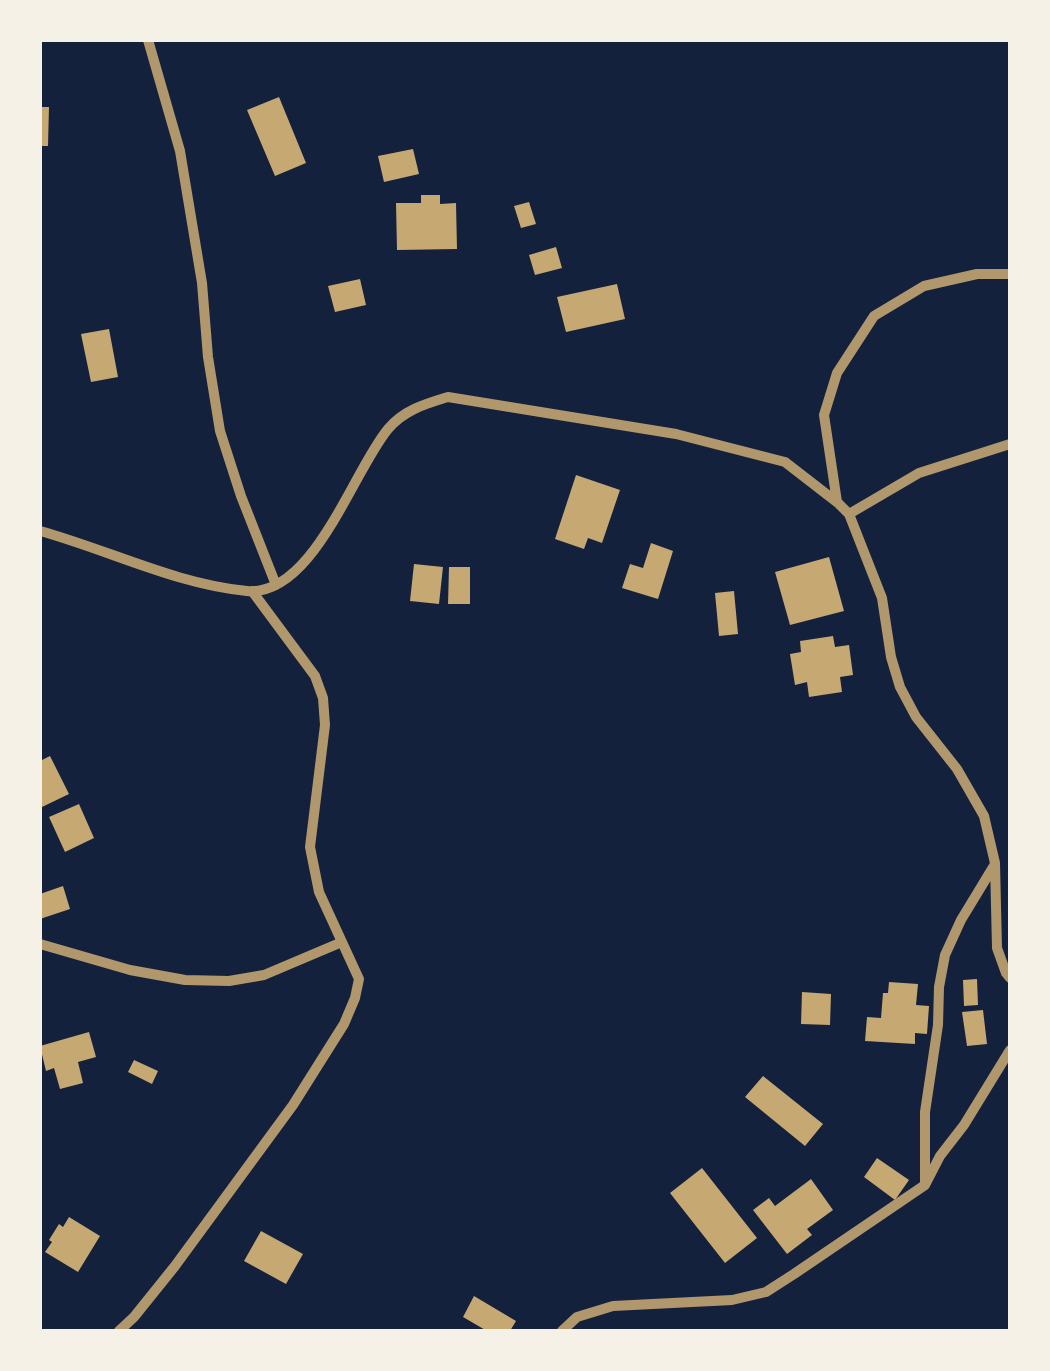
<!DOCTYPE html>
<html>
<head>
<meta charset="utf-8">
<style>
	body { margin:0 }
	#map { position:relative; width:1050px; height:1371px; overflow:hidden; background:#14213d; font-family:"Source Sans 3",sans-serif }
	canvas { display:block }
	.frame { position:absolute; inset:0; border:42px solid #f6f1e7; pointer-events:none }
</style>
</head>
<body>
<div id="map">
<canvas width="1050" height="1371"></canvas>
<div class="frame"></div>
</div>
<script>
const ctx = document.querySelector('canvas').getContext('2d');
ctx.lineJoin = 'round';
function fillPath(path, color) {
  ctx.fillStyle = color;
  ctx.fill(path, 'evenodd');
}
function strokePath(path, color, width, dash) {
  ctx.strokeStyle = color;
  ctx.lineWidth = width;
  ctx.lineCap = dash ? 'butt' : 'round';
  ctx.setLineDash(dash || []);
  ctx.stroke(path);
}
fillPath(new Path2D(`
	M279,97L306,163L275,176L247,110Z
	M40,107H49L48,146H40Z
	M413,149L419,174L384,182L378,156Z
	M421,195H440V204L456,203L457,249L397,250L396,203H421Z
	M529,202L536,224L521,228L514,206Z
	M556,247L562,268L535,275L529,255Z
	M360,279L366,305L335,312L328,286Z
	M617,284L625,319L566,332L557,297Z
	M109,329L118,377L91,382L81,334Z
	M576,475L620,490L602,543L588,538L584,549L555,539Z
	M651,543L673,551L658,599L622,588L630,564L643,568Z
	M829,557L844,611L790,625L775,572Z
	M414,564L443,567L439,604L410,601Z
	M449,567H470V604H448Z
	M734,591L738,634L719,636L715,593Z
	M833,636L835,647L849,645L853,675L840,677L842,692L809,697L807,682L795,685L790,654L801,652L800,641Z
	M50,756L69,794L40,808V761Z
	M79,804L94,838L65,852L49,817Z
	M63,886L70,909L40,919V894Z
	M977,979L978,1005L964,1006L963,980Z
	M889,982L918,984L916,1005L929,1006L927,1034L915,1033V1044L865,1041L867,1017L881,1018L883,993H888Z
	M802,992L831,994L830,1025L801,1024Z
	M983,1010L987,1044L967,1046L962,1012Z
	M89,1032L96,1057L78,1062L83,1083L60,1089L54,1068L46,1071L40,1046Z
	M134,1060L158,1071L152,1084L128,1072Z
	M763,1076L823,1124L805,1146L745,1097Z
	M877,1158L909,1180L895,1200L864,1177Z
	M702,1168L757,1238L725,1263L670,1193Z
	M811,1179L833,1210L807,1229L812,1235L787,1254L753,1210L769,1198L775,1206Z
	M69,1217L100,1236L78,1272L45,1252L52,1242L49,1240L59,1224L63,1227Z
	M261,1231L303,1254L286,1284L244,1261Z
	M474,1296L516,1321L510,1331H487L463,1317Z`), '#c6a872');
strokePath(new Path2D(`
	M148,40L180,151L202,283L208,357L220,431L241,496L276,585
	M837,502L824,415L837,373L874,316L924,286L977,274H1010
	M849,514L919,473L1010,444
	M40,531C109,550 175,584 247,591C313,597 353,471 388,429C404,410 425,404 448,397L676,434L785,462L838,503L849,514L882,598L891,657L900,687L916,717L957,769L984,816L995,863L997,948L1006,973L1010,978
	M40,944L130,970L185,980L229,981L264,975L342,942
	M925,1182V1112L938,1025L939,987L945,955L961,920L995,864
	M119,1331L134,1317L175,1266L293,1105L344,1024L355,998L359,979L319,892L310,847L325,725L323,698L315,676L252,591
	M562,1331L577,1317L613,1306L732,1300L766,1292L794,1274L925,1185L940,1156L964,1125L1010,1050`), '#b1986c', 10);
</script>
</body>
</html>
